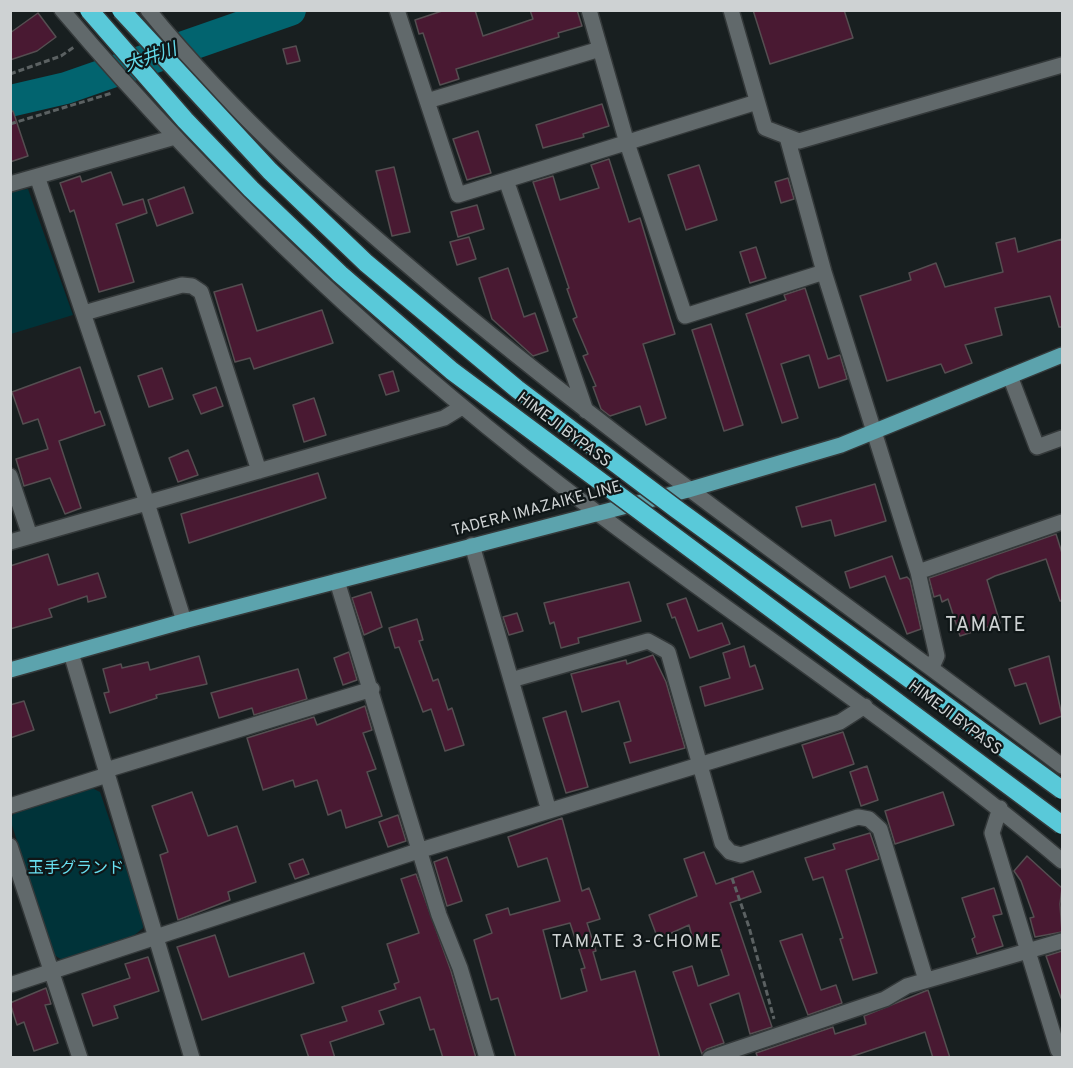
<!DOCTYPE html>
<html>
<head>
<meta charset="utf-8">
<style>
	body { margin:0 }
	#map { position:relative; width:1073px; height:1068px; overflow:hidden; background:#181f20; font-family:Overpass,sans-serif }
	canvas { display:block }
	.frame { position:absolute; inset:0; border:12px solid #ced2d3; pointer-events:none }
</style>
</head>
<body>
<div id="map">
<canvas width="1073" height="1068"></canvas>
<div class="frame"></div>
</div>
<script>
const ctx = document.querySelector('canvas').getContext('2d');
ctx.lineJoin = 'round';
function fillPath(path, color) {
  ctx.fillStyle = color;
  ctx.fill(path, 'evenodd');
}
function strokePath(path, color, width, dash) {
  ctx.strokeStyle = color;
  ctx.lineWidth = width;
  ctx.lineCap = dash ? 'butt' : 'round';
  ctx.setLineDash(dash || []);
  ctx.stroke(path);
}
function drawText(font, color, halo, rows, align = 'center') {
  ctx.font = font + ' Overpass,"Noto Sans JP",sans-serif';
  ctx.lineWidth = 4.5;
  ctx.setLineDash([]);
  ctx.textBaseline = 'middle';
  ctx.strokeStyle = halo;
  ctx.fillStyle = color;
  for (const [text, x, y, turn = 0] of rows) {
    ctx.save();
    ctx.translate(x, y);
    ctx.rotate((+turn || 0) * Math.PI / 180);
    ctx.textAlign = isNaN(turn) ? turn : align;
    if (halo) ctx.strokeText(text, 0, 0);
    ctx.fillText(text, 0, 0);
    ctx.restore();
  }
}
fillPath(new Path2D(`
	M28,189L73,315L11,334L10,191Z
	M90,787L100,792L142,916L143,928L131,938L64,961L54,955L10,819L15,812Z`), '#003339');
strokePath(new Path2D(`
	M10,101L66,88L290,10`), '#02646f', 32);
const building = new Path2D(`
	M445,10H475L483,36L533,19L530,10H577L582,26L558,33L559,37L456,69L459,79L440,85L423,33L419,34L415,20Z
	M753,10H844L853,38L770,64Z
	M38,13L56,37L37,51L10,60V33Z
	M296,46L300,61L287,64L283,49Z
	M602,104L609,126L583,134L584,137L543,148L536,125Z
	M13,111L28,156L10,162V112Z
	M478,131L491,173L467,180L453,139Z
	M609,159L629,222L640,218L675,334L643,344L666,418L646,425L640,406L610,416L601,409L593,387L596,386L583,356L588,354L573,319L577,317L567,289L569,288L533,182L553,176L560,200L599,188L591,165Z
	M699,165L717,220L686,230L668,175Z
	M394,167L410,232L392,236L376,171Z
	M111,172L123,205L143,199L147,213L116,224L134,282L99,292L74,210L70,212L60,183L80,176L82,182Z
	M788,178L794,199L781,203L775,182Z
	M184,187L193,213L157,226L148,200Z
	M477,205L484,229L458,237L451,212Z
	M469,237L476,259L457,265L450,242Z
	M1015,238L1018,252L1062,239V327H1059L1050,296L995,308L1002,335L965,345L972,363L945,373L941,364L887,381L860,296L911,280L909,273L936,263L945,287L1003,272L996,243Z
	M756,247L766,278L750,283L740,252Z
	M508,268L524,317L535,313L548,351L533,356L492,319L479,278Z
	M242,284L257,331L322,310L333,343L254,369L250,358L235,362L214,292Z
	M805,288L828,359L840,355L847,379L819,388L809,355L781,364L798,418L782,423L746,314L786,300L784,295Z
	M711,324L743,425L724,431L692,330Z
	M80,367L95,413L100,411L105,425L59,441L81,508L65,514L50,478L24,486L16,459L48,449L38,419L23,424L12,392Z
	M162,368L173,399L149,407L138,376Z
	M393,371L399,391L386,395L379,375Z
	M216,387L223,406L201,414L193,395Z
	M314,398L326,435L304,442L293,405Z
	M188,450L198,475L178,482L169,458Z
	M318,473L326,498L189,543L181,514Z
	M875,484L886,521L835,536L831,520L802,527L796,507Z
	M1056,534L1062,553V601H1060L1046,559L995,576L987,580L1000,623L960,636L948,599L942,602L940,595L934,597L929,578Z
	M48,554L58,585L98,573L106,597L88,602L87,596L49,609L52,617L10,629V566Z
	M892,556L900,579L907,577L910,580L921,629L907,634L885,576L850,588L845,572Z
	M629,582L641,621L578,638L579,643L561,648L554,622L550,624L544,603Z
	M371,592L382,627L364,635L352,598Z
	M686,598L698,631L722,623L730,644L690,658L675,617L672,618L667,604Z
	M517,613L523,631L509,635L503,617Z
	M417,619L423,640L419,641L433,681L438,679L448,710L452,708L464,745L445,751L431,709L423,712L399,647L395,648L389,628Z
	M744,646L750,667L755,665L763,689L705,706L700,687L730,678L723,653Z
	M349,652L357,680L343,685L334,658Z
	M653,655L666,682L685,748L630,763L624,743L631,741L619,701L582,712L571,674L626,660L627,664Z
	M199,656L207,684L156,695L157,698L110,713L104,693L109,692L103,669L121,664L122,668L148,662L150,670Z
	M1049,656L1062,716L1040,724L1026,683L1015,686L1009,669Z
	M298,669L307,699L254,715L252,708L219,718L211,693Z
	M24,701L34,730L10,738V705Z
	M365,706L372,730L363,733L376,769L367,772L382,816L346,828L341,810L328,815L317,780L295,787L293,780L263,790L247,738L314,717L317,725Z
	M566,711L588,787L566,793L543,718Z
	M843,732L854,764L813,778L802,745Z
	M867,766L878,800L861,806L850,772Z
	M192,792L208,836L237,826L256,882L228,892L230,900L178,920L160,855L168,852L152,806Z
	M943,792L954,825L895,844L885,811Z
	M398,815L406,841L388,847L379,822Z
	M562,818L582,891L589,888L600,919L587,923L596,951L593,952L601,980L635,971L660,1058H516L498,998L491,1000L474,940L492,933L486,915L508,908L510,915L560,901L547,858L518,867L508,837ZM570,923L585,968L581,969L587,991L561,999L543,930Z
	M870,833L879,859L846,870L877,973L853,980L840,939L843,938L823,877L813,880L805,858L835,849L833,844Z
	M704,852L716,884L753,871L761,892L730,903L772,1027L750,1034L739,993L710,1004L724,1043L707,1049L702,1054L673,972L692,966L698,986L729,975L717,937L694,944L689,925L658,939L649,915L697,896L684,859Z
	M1027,856L1062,888L1060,904L1062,932L1035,937L1030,918L1034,917L1021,881L1014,871Z
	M447,857L462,901L447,906L434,862Z
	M303,859L309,874L295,879L289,864Z
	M416,874L451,971L476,1058H443L434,1029L430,1030L420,997L379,1011L384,1024L330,1042L335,1058H309L301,1035L347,1021L342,1007L396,989L394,984L399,982L387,944L419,933L401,879Z
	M994,888L1002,914L993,916L1003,946L977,954L972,939L975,937L962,898Z
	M802,934L821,990L836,985L842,1003L808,1015L780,941Z
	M215,935L229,977L304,953L314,983L202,1020L177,947Z
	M1062,951V998H1061L1046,956Z
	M148,957L159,991L114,1006L118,1018L93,1026L82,994L130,978L125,964Z
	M46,988L51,1004L45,1005L58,1043L34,1051L24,1022L17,1025L10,1003Z
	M928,990L950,1058H933L925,1032L847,1058H758L756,1053L833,1027L835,1034L866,1024L864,1016Z`);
fillPath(building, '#491932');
strokePath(building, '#554e51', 1.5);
const minor = new Path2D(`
	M62,10C220,197 400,365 596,512C751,629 914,736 1062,861
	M148,10C235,117 339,208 444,296C643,462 856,610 1062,766
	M397,10L458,195L757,102
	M589,10L627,143L685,316L824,272
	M731,10L765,128L799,141L1062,65
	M427,101L600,49
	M787,137L824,272L918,572L937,656L932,667
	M38,179L147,503L184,621
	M506,180L586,411
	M10,184L175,137
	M84,313L182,285L192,286L201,292L259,471
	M1010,376L1037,447L1062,438
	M10,476L30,536
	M10,542L444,418L462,407
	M472,545L549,811
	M918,572L1062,522
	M337,581L439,915L460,968L487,1058
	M71,653L192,1058
	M511,680L648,641L668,652L722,843L730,852L741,855L858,817L869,819L880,829L926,980
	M106,770L372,689
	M10,806L107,775
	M1000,808L992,833L1058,1050L1062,1051
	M10,846L80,1058
	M10,985L421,850L840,722L865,706
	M710,1058L885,999L907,986L1062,941`);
const major = new Path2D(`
	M10,670L184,621L688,490L841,445L1062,355`);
strokePath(minor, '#34393a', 18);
strokePath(major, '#34393a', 18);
strokePath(new Path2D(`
	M10,74L61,56L74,47
	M10,124L112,93
	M732,878L749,927L774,1019`), '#5b6162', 3, [6, 3]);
strokePath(minor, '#61696b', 15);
strokePath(major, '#5ca3ad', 15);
const highwayBridge = new Path2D(`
	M89,10L185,120L251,189L340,274L452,371L1062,825
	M121,10L270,171L366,263L517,389L675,508L1062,790`);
strokePath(highwayBridge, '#34393a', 21, []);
strokePath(highwayBridge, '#59c9d9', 18);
drawText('16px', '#ced2d3', '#0f1617', [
	["HIMEJI BYPASS",563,431,37],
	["TADERA IMAZAIKE LINE",537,510,-15],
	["HIMEJI BYPASS",954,719,37]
]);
drawText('16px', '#68dff0', '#0f1617', [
	["玉手グランド",76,870]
]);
drawText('italic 18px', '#63dbeb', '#0f1617', [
	["大井川",151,59,-19]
]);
ctx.letterSpacing = '1.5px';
drawText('18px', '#ced2d3', '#0f1617', [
	["TAMATE 3-CHOME",637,943]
]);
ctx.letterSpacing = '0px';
ctx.letterSpacing = '1.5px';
drawText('20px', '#ced2d3', '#0f1617', [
	["TAMATE",986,627]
]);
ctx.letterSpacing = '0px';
</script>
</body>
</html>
